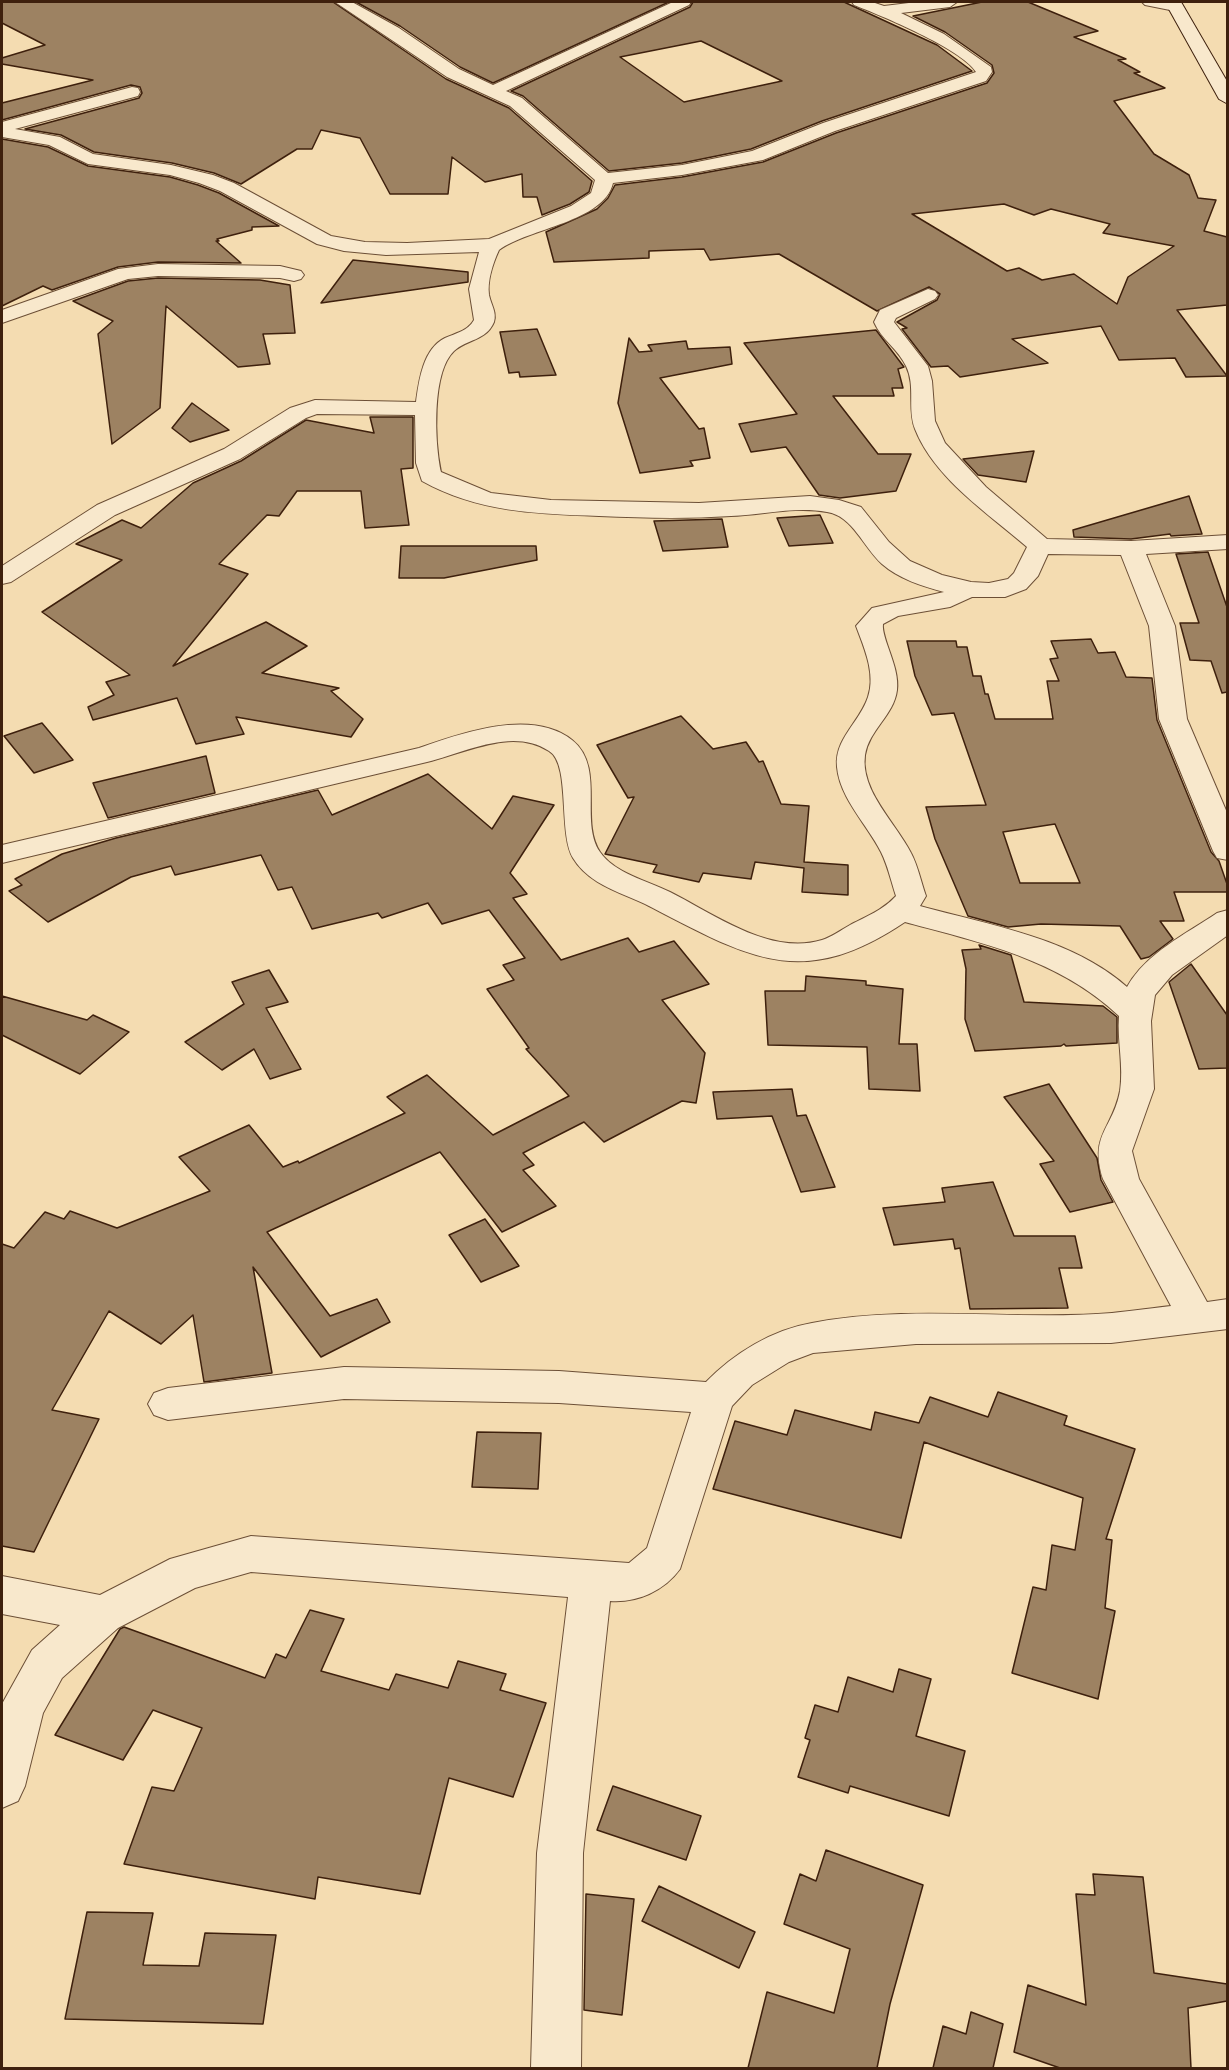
<!DOCTYPE html>
<html>
<head>
<meta charset="utf-8">
<style>
	body { margin:0 }
	#map { position:relative; width:1229px; height:2070px; overflow:hidden; background:#f4dcb1; font-family:"IM FELL Great Primer",serif }
	canvas { display:block }
	.frame { position:absolute; inset:0; border:3px solid #3e200d; pointer-events:none }
</style>
</head>
<body>
<div id="map">
<canvas width="1229" height="2070"></canvas>
<div class="frame"></div>
</div>
<script>
const ctx = document.querySelector('canvas').getContext('2d');
ctx.lineJoin = 'round';
function fillPath(path, color) {
  ctx.fillStyle = color;
  ctx.fill(path, 'evenodd');
}
function strokePath(path, color, width, dash) {
  ctx.strokeStyle = color;
  ctx.lineWidth = width;
  ctx.lineCap = dash ? 'butt' : 'round';
  ctx.setLineDash(dash || []);
  ctx.stroke(path);
}
const building = new Path2D(`
	M2,2H333L446,79L509,108L592,181L589,192L570,204L542,215L537,197H523L522,174L485,182L452,157L448,194H390L360,138L321,130L312,149H297L241,184L214,173L172,163L94,152L61,135L25,129L139,98L142,93L140,87L131,85L2,120V103L93,80L2,64V58L45,45L2,23Z
	M356,2H669L493,83L460,67L400,26Z
	M693,2H844L937,45L972,71L822,121L751,149L682,163L609,171L523,96L511,91L690,7ZM701,41L782,81L684,102L620,57Z
	M982,2H1028L1098,31L1074,37L1126,59L1118,60L1140,72L1134,73L1165,88L1114,101L1154,154L1189,175L1198,198L1216,200L1204,231L1227,237V305L1177,310L1227,376L1186,377L1175,358L1119,360L1101,326L1012,339L1048,363L960,377L948,366L931,367L902,329L907,328L897,322L937,300L940,294L929,287L877,311L779,254L710,260L704,249L649,251V258L554,262L546,232L597,209L608,198L615,185L682,177L763,162L836,133L987,83L994,73L992,65L945,32L913,16ZM1004,204L1034,215L1051,209L1110,224L1103,233L1174,246L1128,277L1117,304L1074,274L1042,280L1019,268L1007,271L912,214Z
	M2,139L48,147L88,166L170,177L198,185L219,193L279,226L252,227V230L217,239L219,241H216L241,263L158,262L118,267L52,290L43,286L2,306Z
	M353,260L468,272V282L321,303Z
	M158,278L260,280L290,285L295,333L263,334L270,364L238,367L166,306L160,408L112,444L98,334L113,321L73,301L128,281Z
	M537,329L556,375L520,377L519,372L509,373L500,332Z
	M876,330L904,367L898,369L903,388H892L894,396H833L878,454H911L896,491L840,498L819,495L786,447L751,452L739,424L797,414L744,343Z
	M629,338L639,352L652,351L648,345L686,341L688,349L730,347L732,364L660,378L699,429L704,428L710,458L690,461L693,466L640,473L618,403Z
	M192,403L229,430L190,442L172,428Z
	M370,417H413V468L401,469L409,525L365,528L361,491H297L279,516L267,515L219,564L248,574L173,666L266,622L307,646L262,673L339,688L331,691L363,719L351,737L236,717L244,734L196,744L177,698L93,720L88,707L114,695L106,682L130,675L42,612L122,560L76,544L122,520L141,528L193,483L241,461L306,420L374,433Z
	M1034,451L1026,482L978,475L963,459Z
	M1189,496L1202,534L1171,536L1170,534L1131,539L1074,537L1073,530Z
	M820,515L833,543L789,546L777,518Z
	M722,519L728,547L663,551L654,521Z
	M401,546H536L537,560L444,578H399Z
	M1208,552L1227,607V692L1222,693L1211,661L1190,660L1180,623H1199L1176,554Z
	M1091,639L1098,653L1115,652L1126,677L1152,678L1157,720L1211,852L1219,861L1227,884V892H1174L1184,921H1160L1173,939L1149,957L1141,959L1120,926L1041,924L1008,927L968,916L935,839L926,807L986,805L954,713L932,715L915,676L907,641H956L957,647H967L973,676H981L985,694H988L995,719H1053L1047,681H1059L1050,659L1058,658L1051,641ZM1055,824L1080,883H1020L1003,832Z
	M681,716L713,749L746,742L759,762L763,761L781,804L809,806L804,862L848,865V895L802,892L804,868L755,862L751,879L703,873L699,882L653,872L657,865L605,854L634,797L628,798L597,745Z
	M42,723L73,760L34,773L4,736Z
	M206,756L215,793L108,818L93,783Z
	M428,774L492,829L513,796L554,805L510,873L527,894L513,898L561,960L628,938L639,952L674,941L709,984L662,1000L705,1053L696,1103L682,1101L604,1142L584,1122L523,1153L534,1165L523,1170L556,1206L502,1232L440,1152L267,1232L330,1316L377,1299L390,1322L321,1357L253,1267L272,1373L204,1382L193,1315L161,1344L109,1311L52,1410L99,1419L34,1552L2,1546V1244L14,1248L45,1212L64,1219L70,1211L117,1228L210,1191L179,1157L249,1125L283,1167L298,1161L299,1163L405,1113L387,1097L427,1075L493,1135L569,1096L526,1049L529,1048L487,989L514,980L503,965L525,958L489,910L442,924L428,903L382,918L378,913L312,929L292,887L278,890L261,855L175,875L171,866L131,877L48,922L9,891L22,885L15,879L62,854L116,838L318,790L332,815Z
	M979,945L1011,955L1024,1002L1103,1006L1117,1017V1043L1066,1046L1064,1044L1061,1046L975,1051L965,1019L966,969L962,950L981,949Z
	M1191,964L1227,1015V1068L1199,1069L1169,982Z
	M269,970L288,1002L266,1008L301,1069L270,1079L254,1049L222,1070L185,1042L244,1004L232,982Z
	M806,976L866,981V985L903,989L899,1044H917L920,1091L869,1089L867,1047L768,1045L765,991H805Z
	M2,996L87,1020L93,1015L129,1032L80,1074L2,1035Z
	M1049,1084L1097,1158L1101,1180L1113,1202L1070,1212L1040,1164L1054,1161L1004,1097Z
	M792,1089L797,1116L806,1115L835,1187L801,1192L772,1116L717,1119L713,1092Z
	M993,1182L1014,1236H1075L1082,1268H1059L1068,1308L970,1309L960,1248L955,1249L953,1239L894,1245L883,1208L945,1202L942,1188Z
	M485,1219L519,1266L481,1282L449,1235Z
	M998,1392L1067,1416L1064,1425L1135,1449L1106,1539L1112,1540L1105,1608L1115,1611L1098,1699L1012,1673L1033,1587L1046,1590L1052,1545L1075,1550L1083,1498L924,1442L901,1538L713,1489L735,1421L787,1435L795,1410L871,1430L875,1412L919,1423L930,1397L988,1417Z
	M477,1432L541,1433L538,1489L472,1487Z
	M310,1610L344,1619L321,1671L389,1690L396,1674L448,1688L458,1661L506,1674L500,1690L546,1703L513,1797L449,1778L420,1894L318,1877L315,1899L124,1864L152,1787L174,1791L202,1728L153,1710L123,1760L55,1735L120,1629L124,1627L265,1678L276,1654L286,1658Z
	M899,1669L931,1679L916,1736L965,1751L949,1816L850,1786L848,1793L798,1777L810,1740L805,1738L815,1705L838,1712L848,1677L893,1692Z
	M613,1786L701,1816L686,1860L597,1830Z
	M826,1850L923,1885L890,2004L877,2068H748L767,1992L834,2013L850,1949L784,1924L800,1874L816,1881Z
	M1093,1874L1143,1877L1154,1973L1227,1984V2001L1188,2008L1191,2068H1060L1014,2052L1028,1985L1086,2005L1076,1894L1095,1895Z
	M659,1886L755,1932L739,1968L642,1921Z
	M586,1894L634,1899L622,2015L584,2010Z
	M87,1912L153,1913L143,1965L199,1966L205,1933L276,1935L263,2024L65,2019Z
	M971,2012L1003,2024L993,2068H933L943,2026L966,2034Z`);
fillPath(building, '#9d8262');
strokePath(building, '#3e200d', 1.5);
const street = new Path2D(`
	M335,2H352L399,28L459,69L493,85L673,2H691L689,5L506,91L522,98L608,173L682,165L752,151L823,123L976,72C962,49 880,15 854,5L852,2H872L884,6L917,2H957L950,7L901,13L944,34L991,67L992,72L986,81L835,131L763,160L682,175L613,183C604,222 529,228 499,250C493,263 487,281 489,295C491,305 497,312 494,322C486,341 467,339 454,351C431,373 435,444 441,472L491,493L551,500L699,503L810,496L839,500L861,507L889,542L910,561L942,575L971,582L989,583L1008,579L1014,573L1027,547C989,514 934,478 915,429C907,409 916,386 906,366C898,349 881,339 874,322L880,310L928,289L935,291L938,295L935,299L896,318L894,322L928,366L932,381L935,421L945,443L986,487L1047,539L1131,541L1228,535V549L1146,554L1175,626L1187,719L1228,815V860L1217,858L1213,851L1159,719L1149,626L1121,555L1048,554L1038,576L1026,589L1005,597H972L950,607L898,616L883,624C881,638 900,667 897,690C894,715 869,730 865,755C860,791 896,823 911,853C918,866 921,882 926,896L920,906C989,925 1072,938 1127,987C1146,953 1186,934 1217,913L1228,910V935L1172,975L1155,995L1151,1021L1154,1089L1132,1151L1139,1179L1207,1302L1228,1299V1329L1111,1343L916,1344L813,1353L789,1362L752,1385L732,1406L680,1569C664,1591 637,1603 610,1601L583,1853L581,2068H531L537,1853L568,1597L251,1572L195,1588L118,1628L62,1678L43,1713L25,1786L18,1801L2,1808V1704L32,1650L60,1625L2,1614V1576L100,1595L170,1559L251,1536L629,1563L647,1548L691,1412L559,1403L344,1399L168,1420L154,1415L148,1404L154,1393L168,1388L344,1367L559,1371L706,1382C734,1353 772,1330 812,1323C911,1304 1013,1321 1112,1313C1132,1311 1152,1308 1171,1306L1103,1179C1089,1134 1113,1129 1120,1091C1124,1066 1117,1041 1119,1016C1059,959 982,943 905,922C801,992 748,957 649,906C623,893 589,885 573,858C558,833 571,764 549,751C512,727 465,753 427,762L2,863V845L419,748C461,733 532,708 572,740C606,767 579,821 600,852C614,873 648,881 670,892C714,914 770,956 822,940C832,937 841,930 850,925C867,916 883,910 896,896C891,881 888,866 881,852C867,824 840,799 837,767C834,739 860,722 868,697C876,674 864,647 856,626L872,608L944,592C922,586 899,579 882,564C863,547 853,516 827,512C795,506 763,515 731,516C687,519 643,518 599,516C537,514 477,512 422,481L416,463L415,415L317,414L306,418L240,459L115,515L11,582L2,584V566L97,505L224,449L290,408L315,400L416,402C419,380 423,349 445,338C456,333 468,331 474,320L469,289L479,252L386,255L344,251L317,244L220,191L199,183L170,175L88,164L49,145L2,137V122L132,87L138,88L140,92L138,96L15,129L60,137L93,154L171,165L213,175L234,183L331,236L365,242L407,243L489,239L571,206L591,193L595,180L510,106L447,77Z
	M1142,2H1176L1183,6L1175,11L1145,5Z
	M158,264L280,266L301,271L304,275L301,279L294,281L280,278L158,276L128,279L2,323V310L118,269Z`);
const secondary = new Path2D(`
	M1165,2H1181L1228,83V104L1219,99Z`);
strokePath(street, '#6c4f36', 2);
strokePath(secondary, '#3e200d', 2);
fillPath(street, '#f8e8cc');
fillPath(secondary, '#f8e8cc');
</script>
</body>
</html>
